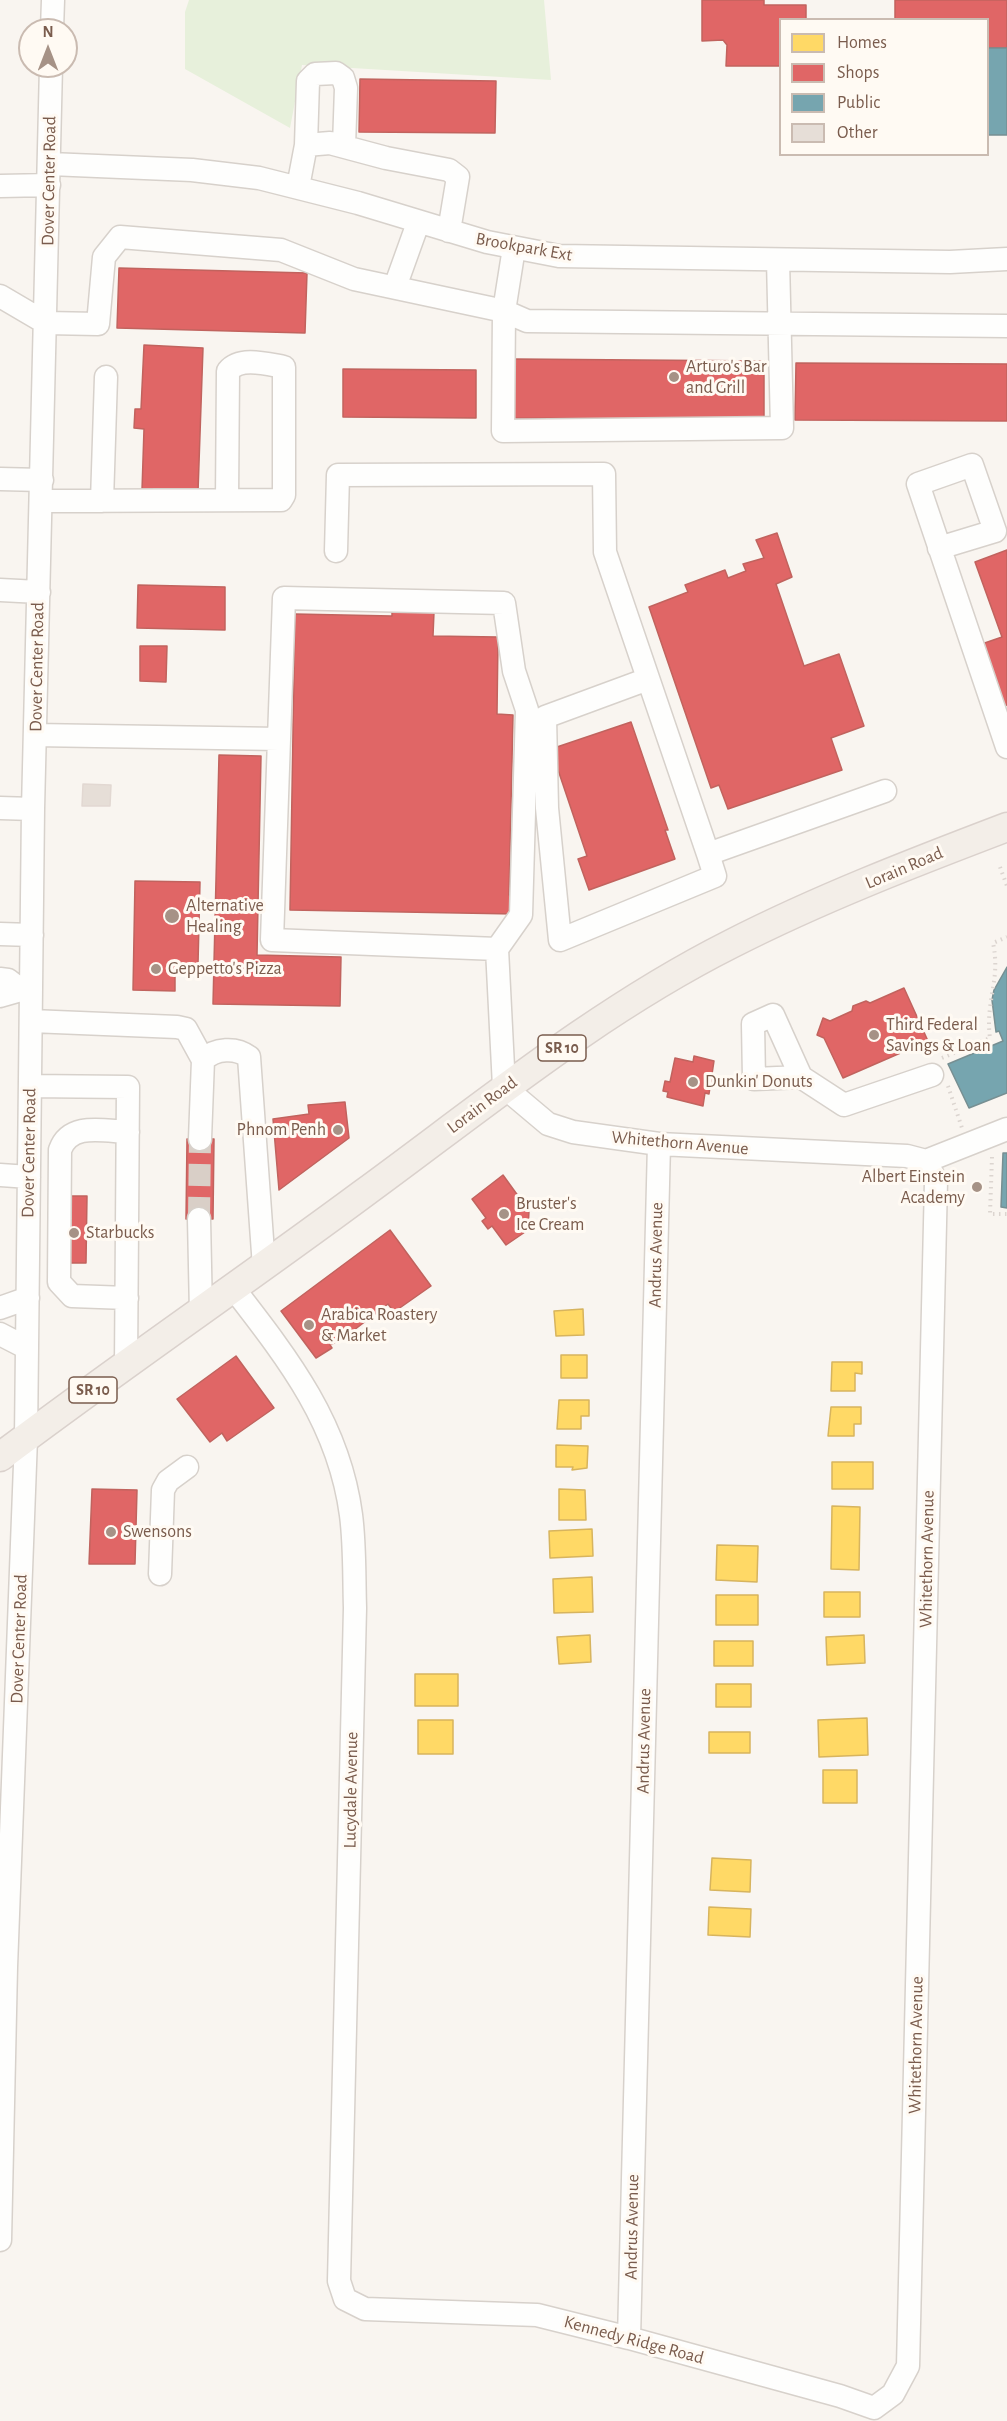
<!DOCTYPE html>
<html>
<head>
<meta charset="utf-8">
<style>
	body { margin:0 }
	#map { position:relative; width:1007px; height:2421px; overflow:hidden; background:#f9f5f0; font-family:"Alegreya Sans",sans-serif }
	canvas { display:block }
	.legend { position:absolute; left:779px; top:18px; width:210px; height:138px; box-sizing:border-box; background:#fffaf3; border:2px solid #cabbb1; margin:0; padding:8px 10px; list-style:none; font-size:18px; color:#7a5c4d }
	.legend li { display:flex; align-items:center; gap:12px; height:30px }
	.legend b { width:30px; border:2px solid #cabbb1 }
	.north { position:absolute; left:18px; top:18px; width:60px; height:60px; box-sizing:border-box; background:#fffaf3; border:2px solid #cabbb1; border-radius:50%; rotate:0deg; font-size:16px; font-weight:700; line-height:24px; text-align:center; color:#7a5c4d }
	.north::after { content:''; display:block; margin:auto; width:21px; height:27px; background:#a69286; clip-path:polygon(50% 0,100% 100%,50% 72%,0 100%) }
</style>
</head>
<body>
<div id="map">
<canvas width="1007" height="2421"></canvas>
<ul class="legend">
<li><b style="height:16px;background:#ffd966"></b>Homes</li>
<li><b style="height:16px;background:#e06666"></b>Shops</li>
<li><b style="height:16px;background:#76a5af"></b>Public</li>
<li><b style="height:16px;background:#e6ded7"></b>Other</li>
</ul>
<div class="north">N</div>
</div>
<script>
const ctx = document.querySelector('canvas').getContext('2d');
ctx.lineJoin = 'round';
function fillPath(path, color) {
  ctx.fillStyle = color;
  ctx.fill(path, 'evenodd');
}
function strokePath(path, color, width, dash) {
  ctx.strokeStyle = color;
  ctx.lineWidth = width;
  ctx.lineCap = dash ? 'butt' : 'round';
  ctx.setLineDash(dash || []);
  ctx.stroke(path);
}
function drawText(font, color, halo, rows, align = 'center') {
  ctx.font = font + ' "Alegreya Sans",sans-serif';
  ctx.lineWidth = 6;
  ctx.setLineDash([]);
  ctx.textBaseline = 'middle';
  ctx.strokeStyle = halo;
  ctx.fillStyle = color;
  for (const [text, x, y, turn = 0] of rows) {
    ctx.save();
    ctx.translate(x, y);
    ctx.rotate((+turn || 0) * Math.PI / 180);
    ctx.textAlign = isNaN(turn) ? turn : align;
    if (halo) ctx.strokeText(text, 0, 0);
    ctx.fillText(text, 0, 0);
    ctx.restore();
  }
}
fillPath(new Path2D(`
	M189,0H544L551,80L302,65L290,128L185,69V12Z`), '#e7f0db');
const homes = new Path2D(`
	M583,1309L584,1335L556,1336L554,1311Z
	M561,1355H587V1378H561Z
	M832,1362H862V1374L855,1373V1391H831Z
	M559,1400H589V1416H581V1429H557Z
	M831,1407H861V1424H854V1436H828Z
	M556,1445L588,1446L587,1468L572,1470L573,1467H556Z
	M832,1462H873V1489H832Z
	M559,1489L585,1490L586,1520H559Z
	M832,1506L860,1507L859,1570L831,1569Z
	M592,1529L593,1556L550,1558L549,1531Z
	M717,1545L758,1546L757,1582L716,1580Z
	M592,1577L593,1612L554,1613L553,1579Z
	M824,1592H860V1617H824Z
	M716,1595H758V1625H716Z
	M590,1635L591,1662L559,1664L557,1637Z
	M864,1635L865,1663L827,1665L826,1637Z
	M714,1641H753V1666H714Z
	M415,1674H458V1706H415Z
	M716,1684H751V1707H716Z
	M867,1718L868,1755L819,1757L818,1720Z
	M418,1720H453V1754H418Z
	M709,1732H750V1753H709Z
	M823,1770H857V1803H823Z
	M712,1858L751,1860L750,1892L710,1890Z
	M709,1907L751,1909L750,1937L708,1935Z`);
fillPath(homes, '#ffd966');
strokePath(homes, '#d7b45e', 1.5);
const shops = new Path2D(`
	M702,0H764V5H806V20H780V66H726L727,45L723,40L702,41Z
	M895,0H1007V48H988V20H895Z
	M360,79L496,81L495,133L359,132Z
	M119,268L307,273L305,333L117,328Z
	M144,345L203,348L198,492L142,490L144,429L134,428L135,409H141Z
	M515,359L764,361V420L514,418Z
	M796,363L1007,364V421L795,420Z
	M343,369L476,370V418L343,417Z
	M777,533L792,577L776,584L804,666L839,654L864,726L831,738L842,770L728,809L719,785L711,788L649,607L688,592L685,585L725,570L728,578L746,571L743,564L764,558L756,540Z
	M1007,550V705L1000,708L976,646L1002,637L975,562Z
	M138,585L225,587V630L137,628Z
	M392,611L434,612L433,636L498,637L497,714L513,715L509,895H515V914L290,910L295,614L392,616Z
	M140,646H167L166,682L140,681Z
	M631,722L668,830H665L675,859L589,890L578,859L587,856L551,749Z
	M219,755L261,756L257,955L341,957L340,1006L213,1004Z
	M135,881L200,882L198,964L186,966V973L175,972V991L133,990Z
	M904,988L928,1041L843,1078L824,1038L817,1035L823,1018L830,1021L852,1011L853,1006L866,1001L870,1003Z
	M694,1056L714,1061L709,1094L705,1093L703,1106L667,1097L668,1092L663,1091L665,1081L670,1082L675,1058L693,1062Z
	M345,1102L349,1138L279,1190L273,1119L309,1114L308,1105Z
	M187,1139H214L213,1219H186Z
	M503,1175L529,1211L528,1230L506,1245L492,1226L488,1229L482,1221L486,1218L472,1199Z
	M63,1196H87L86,1263H62Z
	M390,1230L431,1286L394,1312L388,1304L345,1337L330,1345L332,1348L316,1358L281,1311Z
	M236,1356L274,1408L227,1441L222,1433L210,1442L177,1399Z
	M92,1489L137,1490L135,1564H89Z`);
fillPath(shops, '#e06666');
strokePath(shops, '#c1635e', 1.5);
const public = new Path2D(`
	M988,48H1007V135H988Z
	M1007,967V1093L969,1108L948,1064L1003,1041L999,1031L996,1032L992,1000L994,990Z
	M1003,1153H1007V1208L1001,1207Z`);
fillPath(public, '#76a5af');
strokePath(public, '#778f92', 1.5);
const building = new Path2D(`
	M83,784L111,785L110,806H82Z`);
fillPath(building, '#e6ded7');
strokePath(building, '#e2d8d2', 1.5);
strokePath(new Path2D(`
	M199,1219L200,1139`), '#d9cfc7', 22, [22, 11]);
const minor = new Path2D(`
	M52,30L53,0
	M306,145L308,81L315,74L336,73L343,78L346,88L344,146
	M50,164L192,170L259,178L358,203L487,242L559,256L950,262L1007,259
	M0,186L49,185
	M298,187L306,145L330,143L386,158L449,170L458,177L449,231
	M514,248L504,311L503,431L782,428L778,260
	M395,287L418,223
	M0,296L46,323L98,324L104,257L120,237L281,250L354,279L504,311L527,321L1007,326
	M0,479L42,480
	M41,501C121,500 201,500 281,500L284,495V367C267,364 240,356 228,371L227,500
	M102,501L106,377
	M939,548L995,531L972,465L918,484L1007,747
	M336,551L338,475L604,474L605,552L708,854L885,791
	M0,590L39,592
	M648,679L545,717L547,808L560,940L715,876L708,854
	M35,735L279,739L272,940L497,949L504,1087L548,1124L573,1132L659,1144L907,1156L926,1161L936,1181L908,2366L893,2394L874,2408L840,2396L629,2338L537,2315L365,2309L345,2299L339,2281L355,1608C354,1577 355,1545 351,1515C339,1424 289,1360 234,1289
	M279,739L284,598L504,603L514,671L527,710L521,915L497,949
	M0,808L33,809
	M0,934L32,935
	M0,979L8,980L21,990L0,996
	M773,1015L801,1077L754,1079L753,1024Z
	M31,1021L177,1027L186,1029L203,1060
	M801,1077L844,1105L932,1075
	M30,1086L128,1087L126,1366
	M200,1139L203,1060C215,1048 236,1047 249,1057L264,1267
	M926,1161L1007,1129
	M0,1175L29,1177
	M199,1219L201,1313
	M127,1298L72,1296L59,1282L60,1150C70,1122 103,1131 128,1132
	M0,1308L28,1298
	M0,1334L27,1348
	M160,1574L163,1490L168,1481L187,1467
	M0,2240L6,1967L26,1438L33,809L51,66
	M629,2338L659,1144`);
const major = new Path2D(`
	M0,1457C119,1367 244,1282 364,1193C483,1106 598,1011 731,944C819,899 915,862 1007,827`);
strokePath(minor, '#d7d1cb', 25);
strokePath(major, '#dad1cc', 31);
strokePath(new Path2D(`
	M1000,867L1007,886
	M942,1058L990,1038C985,1001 1001,980 993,943L1007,937
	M948,1086L962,1128
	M992,1157L990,1214H1007`), '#dcd5d0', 4, [1.5, 4.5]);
strokePath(minor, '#fefefd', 22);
strokePath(major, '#f3eee8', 28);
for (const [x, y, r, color] of [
	[674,377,6,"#a69286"],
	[172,916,8,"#a69286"],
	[156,969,6,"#a69286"],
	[874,1035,6,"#a69286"],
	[693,1082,6,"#a69286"],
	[338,1130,6,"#a69286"],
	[977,1187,6,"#a69286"],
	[504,1214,6,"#a69286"],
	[74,1233,6,"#a69286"],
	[309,1325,6,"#a69286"],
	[111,1532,6,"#a69286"]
]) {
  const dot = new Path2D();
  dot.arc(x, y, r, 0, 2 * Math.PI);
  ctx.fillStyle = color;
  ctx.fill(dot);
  strokePath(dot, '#fffaf3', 2);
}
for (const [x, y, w] of [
	[562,1048,48],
	[93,1390,48]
]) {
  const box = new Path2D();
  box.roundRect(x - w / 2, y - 13, w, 26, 4.5);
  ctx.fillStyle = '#fffaf3';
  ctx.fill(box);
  strokePath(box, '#7a5c4d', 1.5);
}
drawText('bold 16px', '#7a5c4d', null, [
	["SR 10",562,1048],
	["SR 10",93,1390]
]);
drawText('18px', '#7a5c4d', '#fffaf3', [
	["Dover Center Road",49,181,-89],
	["Brookpark Ext",524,247,10],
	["Dover Center Road",37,667,-89],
	["Lorain Road",904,868,-23],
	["Lorain Road",482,1105,-37],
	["Whitethorn Avenue",680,1143,5],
	["Dover Center Road",29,1153,-89],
	["Andrus Avenue",656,1255,-89],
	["Whitethorn Avenue",927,1559,-89],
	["Dover Center Road",19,1639,-88],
	["Andrus Avenue",644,1741,-89],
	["Lucydale Avenue",351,1790,-89],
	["Whitethorn Avenue",916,2045,-89],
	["Andrus Avenue",632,2227,-89],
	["Kennedy Ridge Road",634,2340,15]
]);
drawText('18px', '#7a5c4d', '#fffaf3', [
	["Arturo's Bar",686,367],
	["and Grill",686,388],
	["Alternative",186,906],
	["Healing",186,927],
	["Geppetto's Pizza",168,969],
	["Third Federal",886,1025],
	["Savings & Loan",886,1046],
	["Dunkin' Donuts",705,1082],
	["Phnom Penh",326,1130,"right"],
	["Albert Einstein",965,1177,"right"],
	["Academy",965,1198,"right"],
	["Bruster's",516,1204],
	["Ice Cream",516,1225],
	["Starbucks",86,1233],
	["Arabica Roastery",321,1315],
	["& Market",321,1336],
	["Swensons",123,1532]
], 'left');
</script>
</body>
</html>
